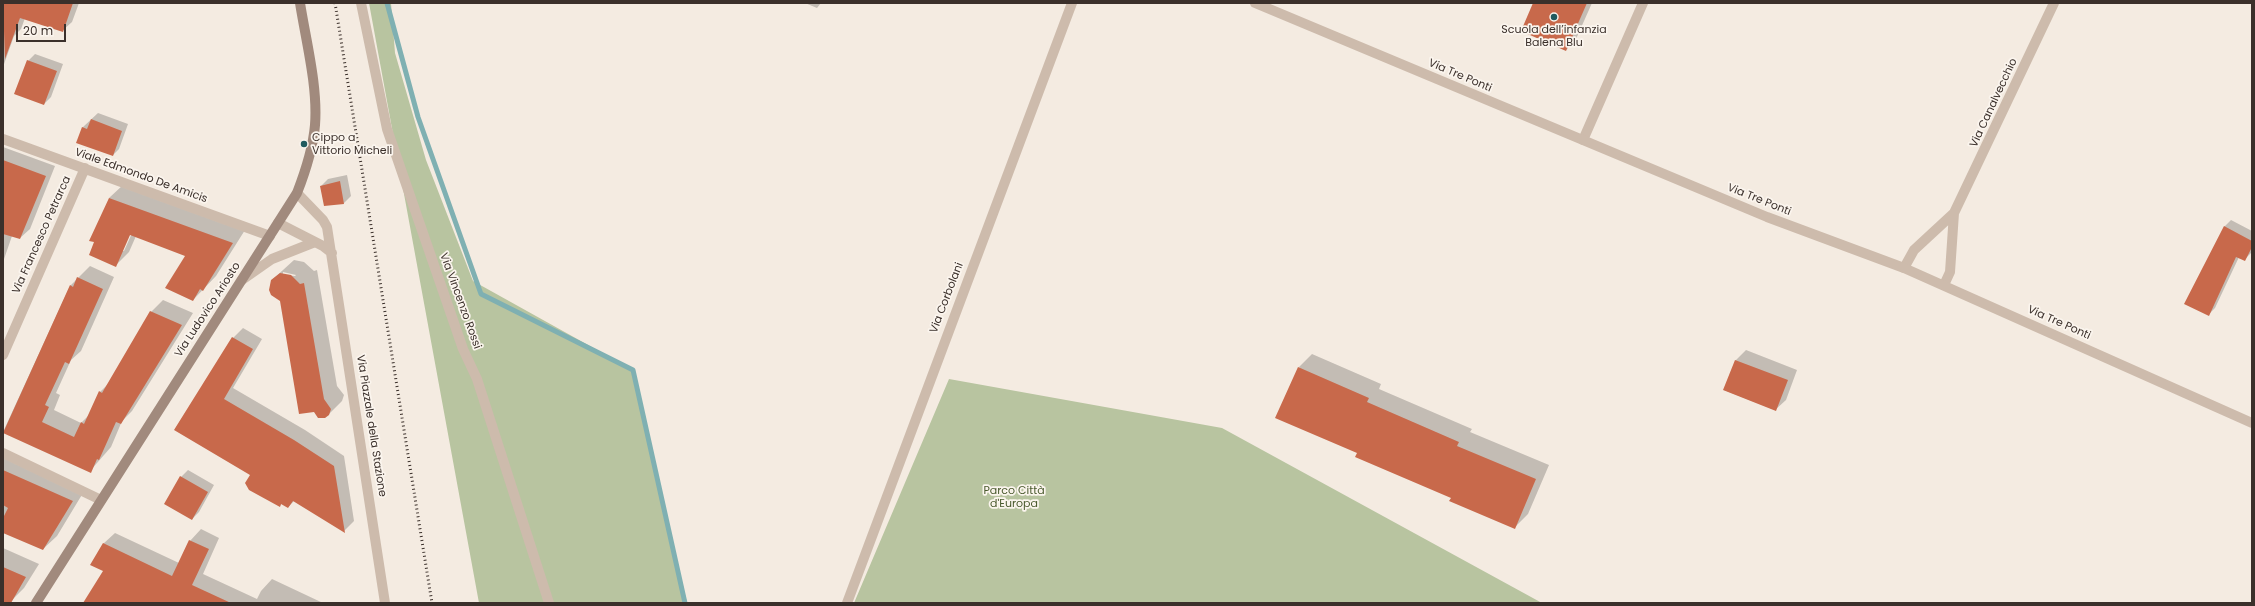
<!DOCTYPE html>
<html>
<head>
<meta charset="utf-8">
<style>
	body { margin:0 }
	#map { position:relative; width:2255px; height:606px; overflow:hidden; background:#f4ebe1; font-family:Poppins,sans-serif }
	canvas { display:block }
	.frame { position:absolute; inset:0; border:4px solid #3b302b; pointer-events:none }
	.scale { position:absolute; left:16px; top:24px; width:50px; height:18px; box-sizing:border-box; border:2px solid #3b302b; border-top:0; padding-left:5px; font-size:12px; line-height:14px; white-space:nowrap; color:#3b302b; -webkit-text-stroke:3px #fbf5ee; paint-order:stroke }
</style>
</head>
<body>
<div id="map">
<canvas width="2255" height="606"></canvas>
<div class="frame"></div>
<div class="scale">20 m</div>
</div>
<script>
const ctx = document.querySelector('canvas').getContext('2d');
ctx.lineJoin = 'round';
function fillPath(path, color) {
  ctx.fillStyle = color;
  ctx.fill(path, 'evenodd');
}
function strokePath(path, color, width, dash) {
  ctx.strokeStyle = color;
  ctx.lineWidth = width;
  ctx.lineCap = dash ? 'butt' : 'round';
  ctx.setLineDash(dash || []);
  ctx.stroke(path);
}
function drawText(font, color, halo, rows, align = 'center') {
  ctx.font = font + ' Poppins,sans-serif';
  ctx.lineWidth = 3.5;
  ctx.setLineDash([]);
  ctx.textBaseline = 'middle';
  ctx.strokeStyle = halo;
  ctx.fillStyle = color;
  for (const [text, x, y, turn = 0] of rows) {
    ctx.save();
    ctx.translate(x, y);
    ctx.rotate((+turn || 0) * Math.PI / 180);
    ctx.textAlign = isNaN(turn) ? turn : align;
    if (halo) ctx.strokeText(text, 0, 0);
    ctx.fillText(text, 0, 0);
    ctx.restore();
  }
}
fillPath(new Path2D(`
	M369,3H391L395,53L426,160L473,281L633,370L687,603H479Z
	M949,379L1222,428L1542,603H854Z`), '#b8c4a0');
fillPath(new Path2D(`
	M3,3H79L72,22L62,31L25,18L21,29L14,36L3,67Z
	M805,3H821L817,8Z
	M1534,3H1592L1576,39L1566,50Z
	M35,54L63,64L51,97L44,104L28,61Z
	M98,113L128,124L119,149L113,155L77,142L83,127Z
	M3,147L55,166L30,229L20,238L12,236L3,262Z
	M347,175L351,196L344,203L325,205L321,186L328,179Z
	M123,185L245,230L216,276L193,300L186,255L136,236L129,252L115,266L109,198ZM132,230L133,231L124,251H122Z
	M2231,220L2252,231V252L2244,260L2239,257L2215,308L2208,315L2224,227Z
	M294,260L304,262L314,271L317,270L337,386L344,395L342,401L329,414L272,280ZM283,272L296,275L295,276L283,275Z
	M90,266L114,277L81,351L71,360L56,393L60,395L54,410L81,423L89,415L100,392L110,382L151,312L163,300L193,313L132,411L122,421L111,447L90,471L3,432L70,286Z
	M243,328L262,339L233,388L305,430L344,456L354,521L344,531L294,501L288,507L282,503L280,506L251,474L175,429L233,338Z
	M1746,350L1797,370L1786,400L1775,410L1724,390L1736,360Z
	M1312,354L1381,384L1379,389L1472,429L1470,432L1549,465L1528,514L1515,527L1358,452L1299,367Z
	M3,451L86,488L57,536L43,549L3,532Z
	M188,470L214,485L199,512L192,519L181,477Z
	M201,529L219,538L203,574L257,599L261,591L272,579L323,603H84L104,570L103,544L115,533L179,563L190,541Z
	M3,548L39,564L24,588L11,601L3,598Z`), '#0003');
strokePath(new Path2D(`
	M387,3L418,117L481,294L633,370L685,603`), '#7fb0b2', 5);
fillPath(new Path2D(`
	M3,3H73L63,32L20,18L5,59Z
	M1533,3H1587L1566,51L1521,31Z
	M27,60L57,71L44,105L14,94Z
	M91,119L122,131L113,156L76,143L82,127L87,129Z
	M3,160L46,176L20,239L3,234Z
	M340,181L344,204L324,206L320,186Z
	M109,198L233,243L203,291L200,289L193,301L165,288L185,256L130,235L116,267L89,255L94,242L89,241Z
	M2224,226L2252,241V247L2245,261L2236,257L2209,316L2184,304Z
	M280,273L291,275L300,284L304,283L324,399L331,409L329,415L325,418H318L314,412L299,414L280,301L271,295L269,290L271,280Z
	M77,277L103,289L69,364L65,362L45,405L49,407L42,422L74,437L81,422L84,424L99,391L102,393L150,311L182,325L121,424L116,422L99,460L97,459L91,473L3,433L70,285L73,287Z
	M232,337L253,349L224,399L294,440L334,466L345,533L293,501L288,508L281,504L280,507L249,490L245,483L250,475L174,430Z
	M1735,360L1788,380L1776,411L1723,390Z
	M1298,367L1369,398L1367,402L1459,442L1457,446L1536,479L1515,529L1449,501L1451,498L1355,457L1357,453L1275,418Z
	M3,470L73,501L43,550L3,533V518L8,508L3,505Z
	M180,476L208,492L192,520L164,504Z
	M189,540L209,549L192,585L231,603H83L103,571L90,565L103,543L172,576Z
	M3,567L26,577L11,603H3Z`), '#c8694b');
strokePath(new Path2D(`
	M361,3L387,129L463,349L477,379L549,603
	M3,139L270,236
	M1583,140L1643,3
	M297,193L323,220L327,227L385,603
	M278,223L323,246L332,253
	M1904,268L1914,250L1954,213L2054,3
	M242,280L272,259L315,242
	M1944,285L1950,272L1954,213
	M3,355L85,168
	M3,453L101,500
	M847,603L1072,3`), '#cdbbac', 10);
strokePath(new Path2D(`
	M1255,3L1767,217L1904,268L2252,423`), '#cdbbac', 10);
strokePath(new Path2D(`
	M36,603L297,193C306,170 313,149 315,125C318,87 306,41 300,3`), '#a18a7d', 10);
strokePath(new Path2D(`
	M335,3L432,603`), '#3b302b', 3, [1, 3]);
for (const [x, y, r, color] of [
	[1554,17,4,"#1f5a5e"],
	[304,144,4,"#1f5a5e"]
]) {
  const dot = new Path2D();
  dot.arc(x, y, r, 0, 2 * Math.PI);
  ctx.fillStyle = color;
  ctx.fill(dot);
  strokePath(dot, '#fbf5ee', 1.5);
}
drawText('11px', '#3b302b', '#fbf5ee', [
	["Scuola dell’infanzia",1554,30],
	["Balena Blu",1554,43],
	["Cippo a",312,138,"left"],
	["Vittorio Micheli",312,151,"left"]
]);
drawText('11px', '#3b302b', '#fbf5ee', [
	["Via Tre Ponti",1460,76,23],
	["Via Canalvecchio",1994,103,-65],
	["Viale Edmondo De Amicis",141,176,20],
	["Via Tre Ponti",1759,200,22],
	["Via Francesco Petrarca",42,235,-66],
	["Via Corbolani",947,298,-69],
	["Via Vincenzo Rossi",460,301,70],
	["Via Ludovico Ariosto",208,310,-57],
	["Via Tre Ponti",2059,323,24],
	["Via Piazzale della Stazione",371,426,81]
]);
drawText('11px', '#4a5a2e', '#fbf5ee', [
	["Parco Città",1014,491],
	["d'Europa",1014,504]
]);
</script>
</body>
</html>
